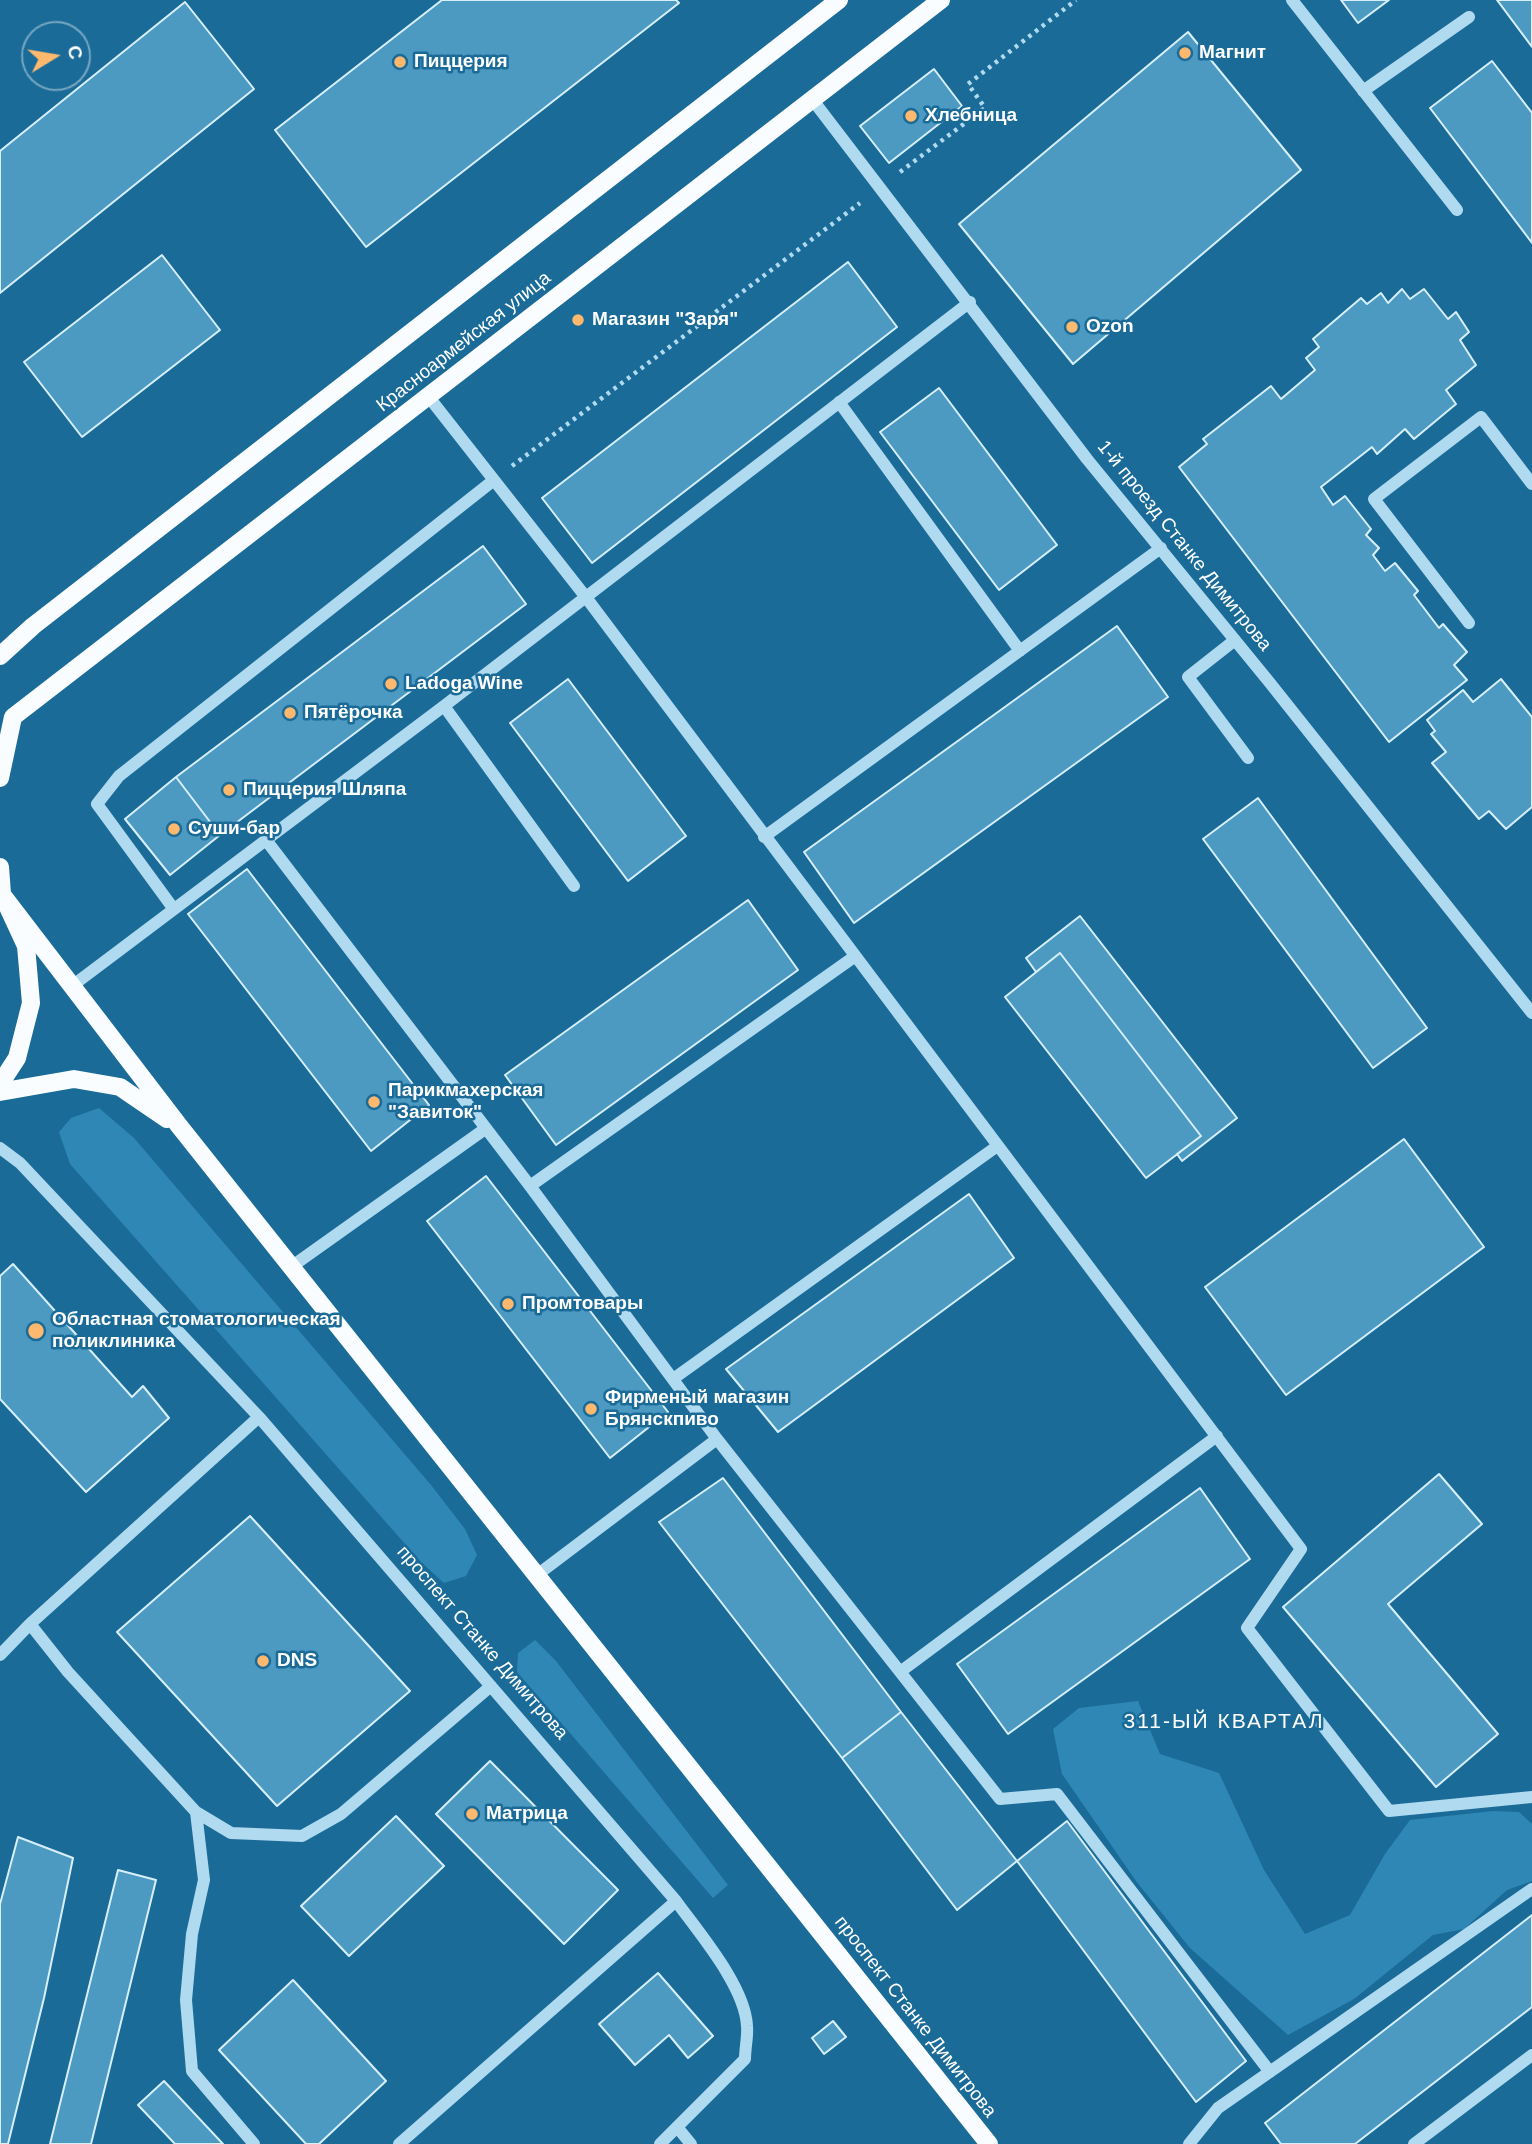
<!DOCTYPE html>
<html>
<head>
<meta charset="utf-8">
<style>
	body { margin:0 }
	#map { position:relative; width:1532px; height:2144px; overflow:hidden; background:#1b6b98; font-family:Helvetica,sans-serif }
	canvas { display:block }
	.north { position:absolute; left:21px; top:21px; width:70px; height:70px; box-sizing:border-box; background:#1b6b98; border:2px solid #76a6c1; border-radius:50%; rotate:79deg; font-size:19px; font-weight:700; line-height:28px; text-align:center; color:#fff }
	.north::after { content:''; display:block; margin:auto; width:24px; height:32px; background:#ffb96f; clip-path:polygon(50% 0,100% 100%,50% 72%,0 100%) }
</style>
</head>
<body>
<div id="map">
<canvas width="1532" height="2144"></canvas>
<div class="north">С</div>
</div>
<script>
const ctx = document.querySelector('canvas').getContext('2d');
ctx.lineJoin = 'round';
function fillPath(path, color) {
  ctx.fillStyle = color;
  ctx.fill(path, 'evenodd');
}
function strokePath(path, color, width, dash) {
  ctx.strokeStyle = color;
  ctx.lineWidth = width;
  ctx.lineCap = dash ? 'butt' : 'round';
  ctx.setLineDash(dash || []);
  ctx.stroke(path);
}
function drawText(font, color, halo, rows, align = 'center') {
  ctx.font = font + ' Helvetica,sans-serif';
  ctx.lineWidth = 5;
  ctx.setLineDash([]);
  ctx.textBaseline = 'middle';
  ctx.strokeStyle = halo;
  ctx.fillStyle = color;
  for (const [text, x, y, turn = 0] of rows) {
    ctx.save();
    ctx.translate(x, y);
    ctx.rotate((+turn || 0) * Math.PI / 180);
    ctx.textAlign = isNaN(turn) ? turn : align;
    if (halo) ctx.strokeText(text, 0, 0);
    ctx.fillText(text, 0, 0);
    ctx.restore();
  }
}
fillPath(new Path2D(`
	M99,1108L134,1138L431,1485L465,1529L477,1555L466,1576L444,1583L421,1562L70,1164L59,1132L71,1118Z
	M535,1640L556,1661L728,1885L713,1898L517,1672L518,1653Z
	M1138,1701L1160,1754L1219,1773L1264,1870L1305,1934L1350,1915L1385,1854L1410,1820L1493,1811L1519,1812L1532,1824V1881L1507,1890L1464,1929L1433,1935L1354,1999L1288,2035L1190,1948L1136,1881L1062,1774L1053,1729L1079,1708Z`), '#2f87b5');
const building = new Path2D(`
	M442,0H676L679,3L366,247L275,130Z
	M1341,0H1389L1358,23Z
	M1497,0H1532V47Z
	M185,2L254,89L0,293V151Z
	M1188,32L1301,170L1073,364L959,224Z
	M1492,61L1532,113V243L1430,108Z
	M934,69L962,106L889,163L860,126Z
	M162,255L220,330L82,437L24,362Z
	M848,262L897,327L592,563L542,498Z
	M1402,289L1410,299L1424,289L1448,319L1456,312L1469,332L1460,340L1476,365L1446,390L1456,404L1414,439L1405,429L1377,454L1372,447L1321,487L1333,505L1345,496L1371,529L1366,535L1379,548L1373,555L1385,571L1395,563L1418,591L1414,595L1439,628L1443,624L1467,652L1454,665L1467,680L1389,742L1179,467L1207,444L1203,439L1271,386L1281,399L1315,370L1306,358L1319,347L1313,339L1361,298L1367,304L1381,293L1388,303Z
	M939,388L1057,545L999,590L880,432Z
	M483,546L526,604L220,835L176,777Z
	M1117,626L1168,697L854,923L804,852Z
	M568,679L686,836L628,881L510,723Z
	M1501,679L1532,717V807L1506,829L1489,811L1479,819L1432,763L1446,752L1431,734L1435,731L1427,720L1463,690L1473,702Z
	M176,777L220,835L170,875L125,819Z
	M1258,798L1427,1028L1373,1068L1203,839Z
	M247,869L429,1105L371,1151L188,914Z
	M748,900L798,970L556,1145L505,1075Z
	M1080,916L1237,1118L1182,1161L1177,1154L1201,1136L1060,953L1036,972L1026,958Z
	M1060,953L1201,1136L1146,1178L1005,997Z
	M1404,1139L1484,1247L1286,1395L1205,1287Z
	M486,1176L668,1412L610,1458L427,1221Z
	M969,1194L1014,1258L778,1432L726,1369Z
	M13,1264L132,1397L143,1386L169,1418L86,1492L0,1399V1276Z
	M1439,1474L1482,1524L1388,1604L1498,1734L1436,1787L1283,1607Z
	M723,1478L901,1712L842,1758L659,1522Z
	M1200,1488L1250,1559L1008,1734L957,1664Z
	M250,1516L410,1691L277,1806L117,1632Z
	M901,1712L1017,1861L957,1910L842,1758Z
	M490,1761L618,1890L564,1944L436,1814Z
	M396,1816L444,1866L349,1956L301,1906Z
	M1067,1821L1246,2061L1196,2102L1017,1861Z
	M18,1837L73,1858L44,1998L8,2144H0V1904Z
	M118,1870L156,1880L91,2144H50Z
	M1532,1915V2007L1355,2144H1281L1265,2123Z
	M658,1973L713,2036L688,2058L669,2035L635,2065L599,2024Z
	M293,1980L386,2081L319,2144H306L219,2050Z
	M833,2021L846,2037L824,2054L812,2038Z
	M164,2081L223,2144H175L138,2105Z`);
fillPath(building, '#4c99c2');
strokePath(building, '#d7effb', 2);
strokePath(new Path2D(`
	M900,172L985,108L968,84L1076,0
	M512,466L860,203`), '#b0daf0', 4.5, [3.5, 5]);
strokePath(new Path2D(`
	M1292,0L1457,210
	M1363,91L1469,17
	M812,99L1087,459L1270,683L1532,1013
	M428,396L585,596L1301,1549L1247,1628L1389,1811L1532,1797
	M839,402L1020,651
	M1469,623L1374,499L1481,417L1532,484
	M1235,640L1188,677L1248,758
	M444,706L574,886
	M764,837L1161,548
	M266,840L530,1186L717,1439L1000,1799L1057,1794L1270,2072
	M173,908L97,804L119,776L494,480
	M72,986L444,706L970,302
	M0,1148L20,1163L259,1417L676,1901C699,1933 745,1986 747,2026C748,2036 745,2048 745,2059L660,2144
	M530,1186L854,957
	M291,1267L485,1129
	M673,1379L996,1147
	M537,1575L717,1439
	M30,1624L68,1672L196,1812L231,1833L302,1836L341,1814L491,1686
	M0,1655L30,1624L259,1417
	M900,1672L1217,1436
	M196,1812L204,1880L192,1934L186,2000L192,2071L254,2144
	M677,2127L691,2144
	M399,2144L676,1901
	M1189,2144L1218,2108L1532,1889
	M1414,2144L1532,2055`), '#b0daf0', 12);
strokePath(new Path2D(`
	M0,656L33,626L839,0
	M0,778L13,717L941,0
	M0,867L2,894L26,946L31,1003L17,1058L0,1084
	M0,892L180,1127L989,2144
	M0,1092L74,1079L120,1087L167,1119`), '#f9fdff', 18);
for (const [x, y, r, color] of [
	[1185,53,7,"#ffb96f"],
	[400,62,7,"#ffb96f"],
	[911,116,7,"#ffb96f"],
	[578,320,7,"#ffb96f"],
	[1072,327,7,"#ffb96f"],
	[391,684,7,"#ffb96f"],
	[290,713,7,"#ffb96f"],
	[229,790,7,"#ffb96f"],
	[174,829,7,"#ffb96f"],
	[374,1102,7,"#ffb96f"],
	[508,1304,7,"#ffb96f"],
	[36,1331,9,"#ffb96f"],
	[591,1409,7,"#ffb96f"],
	[263,1661,7,"#ffb96f"],
	[472,1814,7,"#ffb96f"]
]) {
  const dot = new Path2D();
  dot.arc(x, y, r, 0, 2 * Math.PI);
  ctx.fillStyle = color;
  ctx.fill(dot);
  strokePath(dot, '#1b6b98', 2.5);
}
drawText('bold 19px', '#fff', '#1b6b98', [
	["Магнит",1199,53],
	["Пиццерия",414,62],
	["Хлебница",925,116],
	["Магазин \"Заря\"",592,320],
	["Ozon",1086,327],
	["Ladoga Wine",405,684],
	["Пятёрочка",304,713],
	["Пиццерия Шляпа",243,790],
	["Суши-бар",188,829],
	["Парикмахерская",388,1091],
	["\"Завиток\"",388,1113],
	["Промтовары",522,1304],
	["Областная стоматологическая",52,1320],
	["поликлиника",52,1342],
	["Фирменый магазин",605,1398],
	["Брянскпиво",605,1420],
	["DNS",277,1661],
	["Матрица",486,1814]
], 'left');
drawText('19px', '#fff', '#1b6b98', [
	["Красноармейская улица",464,342,-38],
	["1-й проезд Станке Димитрова",1184,546,51],
	["проспект Станке Димитрова",482,1643,49],
	["проспект Станке Димитрова",915,2017,52]
]);
ctx.letterSpacing = '2px';
drawText('21px', '#fff', '#1b6b98', [
	["311-ЫЙ КВАРТАЛ",1224,1722]
]);
ctx.letterSpacing = '0px';
</script>
</body>
</html>
